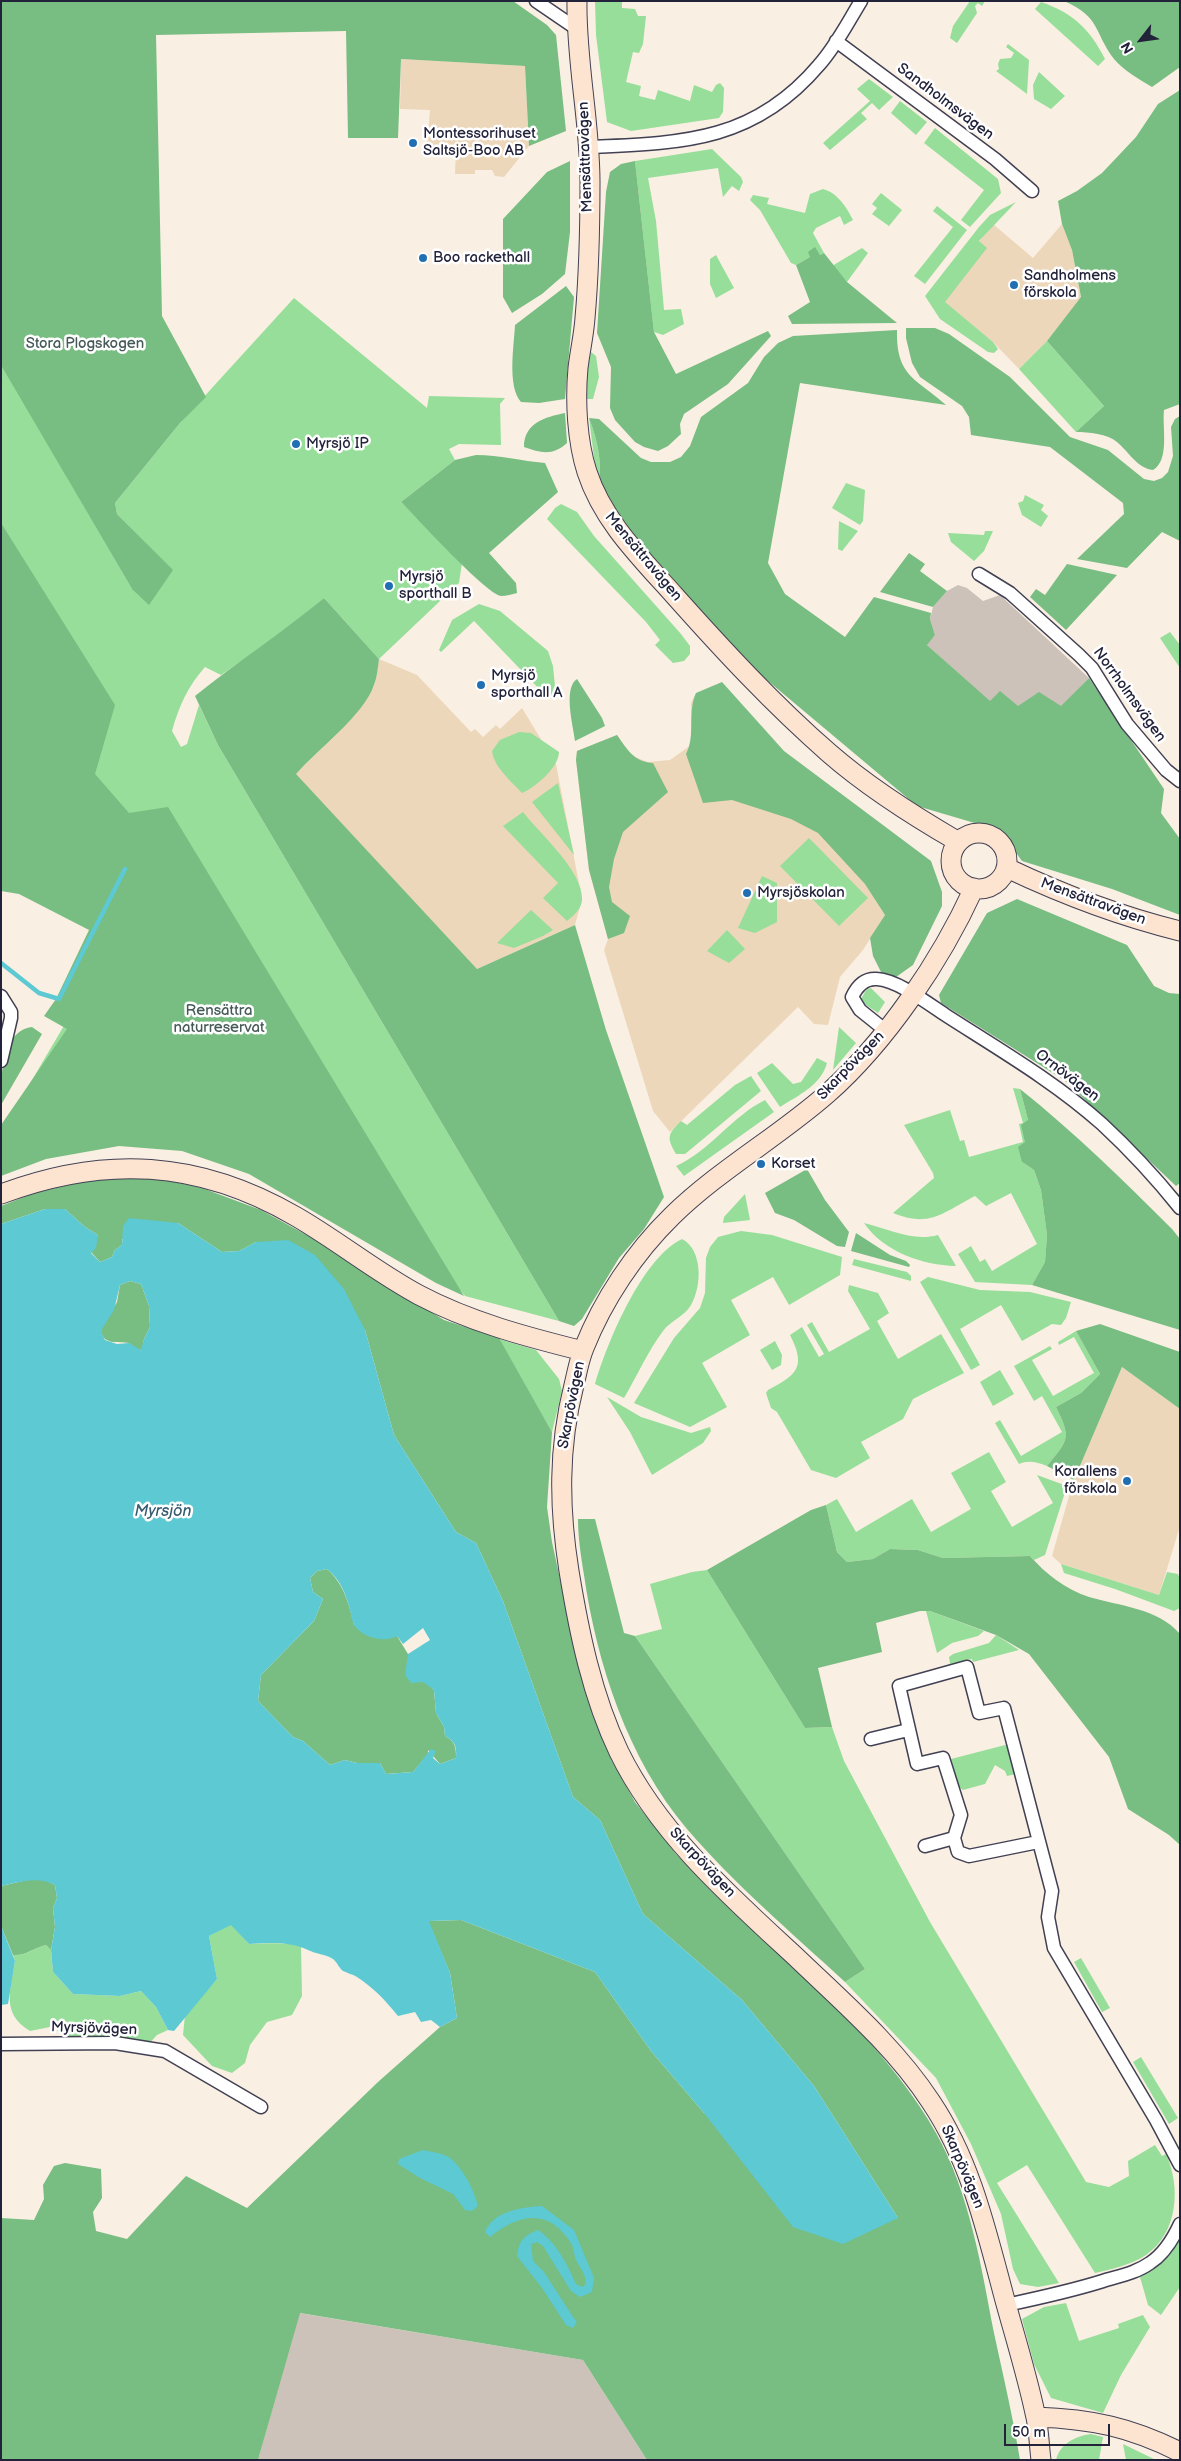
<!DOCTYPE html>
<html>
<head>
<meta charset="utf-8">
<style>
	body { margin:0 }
	#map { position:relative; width:1181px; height:2461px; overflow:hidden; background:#faefe3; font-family:"Balsamiq Sans",sans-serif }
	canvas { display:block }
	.frame { position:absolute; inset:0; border:2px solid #22223b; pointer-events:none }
	.north { position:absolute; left:1116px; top:15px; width:50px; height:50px; -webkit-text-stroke:4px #fff; paint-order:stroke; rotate:240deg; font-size:14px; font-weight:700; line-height:20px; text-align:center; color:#22223b }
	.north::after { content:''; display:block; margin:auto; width:18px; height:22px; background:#22223b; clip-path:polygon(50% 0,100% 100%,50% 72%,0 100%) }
	.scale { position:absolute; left:1004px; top:2424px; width:106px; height:22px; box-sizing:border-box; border:2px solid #22223b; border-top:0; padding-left:6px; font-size:15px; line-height:18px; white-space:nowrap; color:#22223b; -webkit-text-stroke:4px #fff; paint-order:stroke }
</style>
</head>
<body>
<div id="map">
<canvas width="1181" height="2461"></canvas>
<div class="frame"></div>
<div class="north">N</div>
<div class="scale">50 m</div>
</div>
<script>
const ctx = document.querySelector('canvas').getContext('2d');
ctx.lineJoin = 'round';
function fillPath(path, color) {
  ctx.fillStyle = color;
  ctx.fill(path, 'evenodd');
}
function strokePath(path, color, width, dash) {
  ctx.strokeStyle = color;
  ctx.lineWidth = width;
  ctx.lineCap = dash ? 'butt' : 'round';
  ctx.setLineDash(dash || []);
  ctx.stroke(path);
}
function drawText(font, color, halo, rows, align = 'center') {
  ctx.font = font + ' "Balsamiq Sans",sans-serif';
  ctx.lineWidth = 5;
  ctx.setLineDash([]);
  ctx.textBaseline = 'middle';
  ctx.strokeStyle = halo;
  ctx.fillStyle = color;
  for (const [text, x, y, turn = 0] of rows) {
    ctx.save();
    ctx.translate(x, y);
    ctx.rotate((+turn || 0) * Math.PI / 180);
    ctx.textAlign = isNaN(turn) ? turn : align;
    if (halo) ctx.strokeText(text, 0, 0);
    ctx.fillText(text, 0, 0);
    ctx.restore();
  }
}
fillPath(new Path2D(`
	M401,59L525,66L529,146L504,177L495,176L492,170H475V174H455L456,148L427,147L430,110L400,109Z
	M993,224L1033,258L1062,224L1072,250L1081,298L1047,341L1019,369L993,342L944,303L955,272Z
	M379,659L417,675L471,732L475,729L483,737L496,725L500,729L522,708L556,764L582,899L575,925L477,969L295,774L336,735L367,699L374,686Z
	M696,693L800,773L885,915L863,950L840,977L828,1025L814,1024L798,1007L670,1132L653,1111L604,950L608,939L589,870L576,760L577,751L617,735L631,755L647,762L670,760L691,745V703Z
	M1122,1367L1180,1409V1526L1159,1595L1061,1564L1052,1556L1073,1482Z`), '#edd7bb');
fillPath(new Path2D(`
	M958,585L967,588L983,601L1000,595L1089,678L1061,707L1018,706L990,702L926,644L935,635L930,619L933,607L947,591Z
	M299,2313L583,2360L647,2460H258Z`), '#ccc2b9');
fillPath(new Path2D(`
	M1,1L68,479L132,589L163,582L172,570L117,514L115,503L180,423L294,298L427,408L429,396L505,398L500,404L501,445L459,444L449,449L455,460L401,502L462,563L459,583L379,659L324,598L283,632L221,675L205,667C188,686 179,706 172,731L181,747L187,744L199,705L218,745L559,1321L465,1296L461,1291L281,1179L19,1102L88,985L127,907L1,862Z
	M595,1H622V8L635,9L638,16H646L643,44L639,53L633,52L626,82L641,86L639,96L655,100L658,90L690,101L694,85L712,92L716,85L720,83L724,88L723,112L719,118L631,131L607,122L596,35Z
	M970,1H985L982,6L978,3L975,6L977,13L957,43L950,38L953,26Z
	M1041,2C1073,13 1090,29 1105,59L1098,66L1035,9Z
	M1008,44L1029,60L1027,94L996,71L999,69L998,64L1000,59L1011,58L1014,53L1006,47Z
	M1039,72L1065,96L1051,109L1034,99L1033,85Z
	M869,79L893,97L879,110L872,103L861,113L867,119L830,150L823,143L870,101L857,89Z
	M900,101L927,122L916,135L891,113Z
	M935,128L998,179L1001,193L970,227L961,220L984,190L924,143Z
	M712,149L741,177L743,182L739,191L732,186L723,197L718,168L648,178L656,221L664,310L681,309L684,324L663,335L654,332L635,161Z
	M823,189C838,193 847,208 853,220L844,225L840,216L816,228L813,233L824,253L820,255L814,248L810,257L796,265L791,263L760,210L750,200L753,195L769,198L767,204L805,213L810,194Z
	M881,193L902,210L889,226L872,214L877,208L872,204Z
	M1016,202L979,241L987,248L945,302L993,342L998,349L994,353L988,352L940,319L925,296L979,227L990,215Z
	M937,206L967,230L925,284L914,276L953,227L933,211Z
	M862,248L868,253L847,282L832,266Z
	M716,255L734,288L716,298L710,284V259Z
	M1047,341L1104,406L1076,432L1019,369Z
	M591,352L596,356L599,377L593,399H587V372Z
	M589,418C598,441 603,465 598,489Z
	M846,483L865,490L863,521L860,525L832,508Z
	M1025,495L1044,505L1041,510L1048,516L1041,527L1022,515L1018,503L1023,501Z
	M561,504L577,512L594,536L681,634L690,646V654L684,661L673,663L655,645L660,640L646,622L547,519L555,508Z
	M839,521L858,531L842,551L838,549Z
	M985,531H993L984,551L974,561L951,542L948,533L984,535Z
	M479,604L500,611L548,651L553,666L556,697L545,695L474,621L441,652L439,650L452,620Z
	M1170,632L1180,645V668L1160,638Z
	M519,732L531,733L559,752C559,767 536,787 522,793C511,781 494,767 492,751L500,740Z
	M558,783L574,855L532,802Z
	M523,812C540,834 583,871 582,899C582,909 574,915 567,921L543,898L558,883L503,826Z
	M809,838L868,898L839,926L780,866Z
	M762,876L777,883V922L755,933L738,928Z
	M531,910L553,930L543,936L514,948L497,943Z
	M727,930L745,949L729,963L707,951Z
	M871,988L885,1002L878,1013L866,1005L861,999L866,990Z
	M839,1027L856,1043L833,1070Z
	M817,1058L827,1063C821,1085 799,1095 780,1107L757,1073L772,1063L793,1084L801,1082Z
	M751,1076L761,1091L685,1154H676C666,1137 668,1134 681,1121L687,1125L735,1085Z
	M1013,1088L1020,1089L1028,1120L1022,1162L1034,1170L1041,1190L1047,1235L1045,1262L1032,1285L975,1282L958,1254L971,1246L980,1262L985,1259L992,1271L1037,1244L1011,1193L986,1206L975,1196C942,1213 930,1228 893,1213L934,1178L933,1173L904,1125L950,1110L960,1141L964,1140L969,1157L1023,1142L1019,1124L1023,1123Z
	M765,1100L774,1112L684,1176L676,1166C710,1151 731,1117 765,1100Z
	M745,1194L750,1220L723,1223L724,1217Z
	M864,1223C889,1229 913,1242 938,1235L956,1266C922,1265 884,1252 864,1223Z
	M741,1231L772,1235L842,1257L840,1275L789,1305L773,1277L731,1300L750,1335L702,1363L727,1407L690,1427L634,1403L674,1338L700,1308L705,1293L706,1258L710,1247L718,1237Z
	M682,1239C703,1250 702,1286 691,1305C684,1317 670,1321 663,1331C648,1351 637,1376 624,1398L595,1384C607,1343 642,1258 682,1239Z
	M854,1259L907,1272L911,1276V1281L852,1265Z
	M928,1277L980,1290L1030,1292L1071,1302L1066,1318L1061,1325L1052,1324L1022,1341L1001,1305L960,1329L980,1365L971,1370L920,1282Z
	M849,1285L878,1293L889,1313L877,1321L898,1359L941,1334L964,1373L913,1399L903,1419L861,1442L870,1458L836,1478L811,1470L777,1412L771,1408L766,1393L768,1390C796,1375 807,1368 790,1335L802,1327L819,1357L824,1354L807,1325L812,1322L829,1352L870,1329L848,1291Z
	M1076,1331L1100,1374L1081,1393L1056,1407C1072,1439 1068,1440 1047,1466C1037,1462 1028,1460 1019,1464L995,1423L1000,1420L1021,1456L1062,1432L1042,1396L1034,1401L1014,1366L1050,1346L1052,1349L1032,1360L1053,1396L1094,1373L1074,1337L1059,1345L1058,1342Z
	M499,1339L536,1350L559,1379L562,1391L552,1432Z
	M775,1341L782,1355L781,1365L772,1370L760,1350Z
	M1000,1370L1014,1394L993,1406L980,1382Z
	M607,1397L641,1417L691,1433L710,1427L711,1431L703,1443L652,1475L630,1432Z
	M989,1452L1006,1482L991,1491L1012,1527L1053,1503L1037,1475L1067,1486L1045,1555L1034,1560L1030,1556L943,1558L918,1550L890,1549L873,1559L847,1562L837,1552L826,1505L837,1499L856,1532L912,1499L931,1532L971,1509L951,1473Z
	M1061,1564L1159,1595L1167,1572L1178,1574L1180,1580V1608L1174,1611L1115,1589L1064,1573Z
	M707,1570L805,1728L832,1727L844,1761L930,1922L1086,2182L1109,2187L1129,2176L1128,2161L1155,2145L1162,2156L1166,2154C1181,2187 1178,2233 1146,2255C1131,2265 1112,2269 1095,2273L1027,2165L997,2183L1059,2283L1038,2287L1020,2284L1013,2269L1001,2214L971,2144L936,2078L845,1982L865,1969L635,1636L662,1629L650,1584L692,1572Z
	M926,1611H930L984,1631L978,1636L952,1643L937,1653Z
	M996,1635L1019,1650L973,1662L972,1659L950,1664L949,1657L953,1654L989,1643Z
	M1009,1744L1016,1774L1007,1776L1005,1771L995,1765L985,1784L963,1790L959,1787L951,1759Z
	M231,1924L249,1944C266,1943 282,1943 301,1945L302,1996L292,2015L267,2022L250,2045L245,2063L232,2073L212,2066L183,2035L185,2015L217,1979L209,1936Z
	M46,1945L51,1950L53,1972L73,1994L120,1996L141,1991L156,2007L168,2030L157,2035L147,2046L75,2040L50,2027L30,2031C0,2013 11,1989 15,1961L13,1955C27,1956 33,1948 46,1945Z
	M1081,1958L1110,2008L1102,2012L1074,1962Z
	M1141,2057L1178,2118L1169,2124L1133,2062Z
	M1180,2240V2287L1161,2315L1148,2305L1140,2277L1168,2257Z
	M1066,2303L1079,2341L1119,2328L1118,2324L1143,2315L1150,2327L1121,2375L1103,2413L1051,2398L1034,2364L1022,2319L1044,2307Z
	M1091,2434L1103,2437L1099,2460H1056C1060,2444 1075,2436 1091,2434Z
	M1123,2444L1156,2460H1126Z`), '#96de99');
fillPath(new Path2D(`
	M1,1H513L547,25L556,35L566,131L529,146L525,66L401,59L398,138H348L346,31L156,35L162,316L206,397L180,423L115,503L117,514L173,570L149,605L132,589L1,365Z
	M1064,1H1180V67L1152,87C1139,79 1124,71 1114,59C1093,31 1101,17 1064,1Z
	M1180,90V404L1164,410C1162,428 1170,460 1153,470C1137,468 1129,452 1117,442C1108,434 1088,432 1076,432L1104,406L1047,341L1081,297L1072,250L1062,224L1058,201L1077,191L1102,173L1136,137L1158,104Z
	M570,161V232L565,274L542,294L512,313L503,297V219L547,172Z
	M635,161L654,332L676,374L768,331L771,336L728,384L684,414L680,424L681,434L668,446L658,451L644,447L635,442L615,420L610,408L611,367L597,333L606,192L610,172L621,164Z
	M815,247L820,255L824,253L847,282L897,323L792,324L788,316L810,302L796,265L810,257L808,252Z
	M566,286L574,297L565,399L539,403L521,402C507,386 514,346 515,325Z
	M906,328H935L949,334L1010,377L1070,437L1108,450L1144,479L1154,481L1162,478L1168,472L1173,456L1171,427L1175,419L1180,416V541L1162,532L1127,568L1077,559L1124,514L1123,503L1050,447L971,435L969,417L962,406L920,377L912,363L906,338Z
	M897,330C896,377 916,378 946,405L800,383L768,563L785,594L845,637L874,597L931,613L930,619L935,635L927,645L990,701L1000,691L1018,706L1039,692L1061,706L1089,678L1164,789L1161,813L1180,839V915L1112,889L1022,861L1005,838L978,824L917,806L749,665L622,524L598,489C603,465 598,441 589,418L599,419L641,458L651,462H670L681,457L690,446L701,417L748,383L764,357L778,343L793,336Z
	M565,413L567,443C553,456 541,453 524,447C524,423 545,417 565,413Z
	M476,455C500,455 521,461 545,463L558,492L489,553L516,583L517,593C512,594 506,596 501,596C486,594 416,517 401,502L455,460Z
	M1,523L115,705L95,774L129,813L168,807L464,1296L436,1283L249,1174L182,1151L119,1146L46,1159L1,1176V1125L67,1029L44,1016L56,999L89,930L19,894L1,891Z
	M909,553L925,564L920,571L947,591L933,607L880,592Z
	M1067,564L1117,575L1066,630L1030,597L1036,589L1045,595Z
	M324,598L379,659C378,667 377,677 374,685C364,715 317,750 296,774L477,969L575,925L606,1030L664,1197L644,1229L619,1258L582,1319L574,1326L559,1321L218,745L195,696C237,662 282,633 324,598Z
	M577,679L602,718L605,726L575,741C573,725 563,688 577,679Z
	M722,682L784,751L931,861L942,892V906L913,965L896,977L881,972L873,956L870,938L885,915L865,884L818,833L791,819L732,800L703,803L686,754C696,735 687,713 696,693Z
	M617,735C627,749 634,762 653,763L668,792L623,832L614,859L609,887L612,902L630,916L624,933L608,939L589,870L576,760L577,751Z
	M1017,899L1127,945L1154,986L1169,993L1180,994V1183L1176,1186L1064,1080L941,1003L939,995L987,913Z
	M32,1027L42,1034L1,1105C1,1081 0,1031 32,1027Z
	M1020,1089C1074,1132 1123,1180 1172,1229L1180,1239V1330L1032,1285L1045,1262L1047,1235L1041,1190L1034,1170L1022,1162L1018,1147L1025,1142L1021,1125L1028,1120Z
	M807,1169L825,1200L849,1232L845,1247L837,1246L794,1220L775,1213L765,1193Z
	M112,1175L156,1178L202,1188L261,1210L323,1244L444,1320L499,1338L552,1432L547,1507L552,1542L578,1662L612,1761L635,1802L676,1854L859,2030C887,2062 915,2095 936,2133C970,2194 981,2266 994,2333C1003,2375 1013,2417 1020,2460H647L583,2360L300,2313L258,2460H1V2218L34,2220L44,2199L43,2185L54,2166L65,2163L101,2169L102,2198L93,2212L96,2231L127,2239L186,2176L247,2208L378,2082L440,2027L457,2018L450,1973L428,1921L461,1920L595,1972L651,2051L704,2113L898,2218L814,2086L742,2000L643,1914L600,1820L573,1797L503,1601L476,1543L456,1532L394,1435L365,1330L256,1242L239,1251L222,1252L178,1223L122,1239V1245L115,1250L112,1257L100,1262L91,1252L98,1235L85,1227L65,1209H45L1,1224V1206L34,1193Z
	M856,1233L890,1255L906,1261L910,1265L909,1267L851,1251Z
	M130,1281L141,1284L149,1306L150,1327L144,1339L142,1350L136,1349L129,1343C118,1341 102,1346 101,1329L117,1302L120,1285Z
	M1100,1324L1180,1352V1409L1122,1367L1074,1480L1047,1466C1068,1440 1072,1439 1056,1407L1081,1393L1100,1374L1076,1331Z
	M826,1505L837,1552L847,1562L873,1559L890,1549L918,1550L943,1558L1030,1556C1046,1574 1065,1589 1089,1597C1119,1606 1158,1608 1180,1634V1845L1169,1835L1128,1809L1109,1757L1029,1654L996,1635L930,1611H920L876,1623L882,1652L818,1668L832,1727L805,1728L707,1570L811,1510Z
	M578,1519H595L624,1633L635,1636L865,1969L845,1982C792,1933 734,1884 687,1829C628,1759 597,1665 584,1575C581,1556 578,1538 578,1519Z
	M327,1569C344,1584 349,1604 354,1625L397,1636L408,1654V1667L434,1690L436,1713L444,1727L445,1736C455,1741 456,1747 456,1758L440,1764L428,1750V1754L413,1772L386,1774L380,1763H357L345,1760L330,1765L303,1741L293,1737L258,1701L261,1675L314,1621L323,1599L313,1592L310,1578L317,1571Z
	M27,1880H45L55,1885L57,1898L53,1908L55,1927L51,1950L46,1945C33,1948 26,1956 13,1955L1,1926V1886Z`), '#78bd81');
fillPath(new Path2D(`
	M45,1209H65L85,1227L98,1235L96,1248L91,1253L100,1262L112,1257L115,1250L122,1245L123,1226L129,1218L178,1223L222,1252L239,1251L256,1242L288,1240L315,1255L344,1289L365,1330L394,1435L456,1532L476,1543L503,1601L573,1797L600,1820L643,1914L742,2000L814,2086L898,2218L843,2244L793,2227L704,2113L651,2051L595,1972L461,1920L429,1921L450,1973L457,2018L440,2027L431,2020L421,2022L415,2012L398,2016C386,2001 374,1988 357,1977C352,1974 347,1973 343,1971C339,1968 337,1962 333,1959C325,1954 316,1954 308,1950C288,1941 269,1943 249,1944L231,1925L209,1936L217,1979L174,2031L168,2030L156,2007L141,1991L120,1996L73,1994L53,1972L51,1950L55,1927L53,1908L57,1898L55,1885C37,1876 20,1882 1,1886V1224ZM130,1281L141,1284L149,1306L150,1327L144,1339L141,1350L129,1343L117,1344L105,1340L102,1334V1329L114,1310L120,1285ZM327,1569C340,1579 346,1594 350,1610C351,1614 352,1621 354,1625C363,1638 384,1643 397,1636L403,1644L423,1628L430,1640L408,1654L405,1675L411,1683L423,1682L434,1690L436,1713L444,1727L445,1736C455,1741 457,1747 456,1758L440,1764L433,1758L436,1751L431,1749L413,1772L386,1774L380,1763H357L345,1760L330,1765L303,1741L293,1737L258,1701L261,1675L314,1621L323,1599L313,1592L310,1578L317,1571Z
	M1,1926L15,1961L8,2004L1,2005Z
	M423,2150C431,2152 443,2153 450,2158C463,2168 474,2190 478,2206L472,2211L465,2210L453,2194L420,2178L398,2164L399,2159Z
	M542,2206L574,2230L594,2278L592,2292L580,2297L571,2291L543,2246L537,2242L531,2244L533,2261L544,2272L573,2317L577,2322L573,2328L566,2325L542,2288L517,2256C519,2241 523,2236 538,2230C556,2242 567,2264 576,2284L582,2287L585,2285C588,2277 580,2268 576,2260C574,2255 574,2250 572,2245C550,2208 520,2213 490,2237L485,2232C493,2211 523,2207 542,2206Z`), '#5dc9d3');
strokePath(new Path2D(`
	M1,963L39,993L59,999L125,869`), '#5dc9d3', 4.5);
const street = new Path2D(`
	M536,1L577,29
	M836,41L995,159L1032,191
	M589,147C682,143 754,142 819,65C836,46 848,22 861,1
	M979,574L1010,593L1079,655L1092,668L1127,724L1166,770L1180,781
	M1,996L11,1012V1018L1,1061
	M885,1030L860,1010L852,997C857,986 865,978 877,979C898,980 930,1005 947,1016C1000,1050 1055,1082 1102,1124C1130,1150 1156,1178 1180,1208
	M871,1739L908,1730
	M1038,1842L969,1856L958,1852L954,1838L961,1815L943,1758L917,1764L899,1686L967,1667L979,1713L1004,1708L1052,1891L1048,1917L1054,1948L1156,2120L1180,2165
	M925,1846L954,1838
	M1,2044L115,2043L165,2051L261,2107
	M1006,2305C1039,2298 1071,2291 1103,2281C1119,2276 1136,2273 1150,2263C1164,2254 1173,2239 1180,2224`);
const secondary = new Path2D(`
	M577,1C576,62 590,121 590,182C590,227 589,273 585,318C584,334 580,351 578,368C575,401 577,441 587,472C603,521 640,557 674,595C723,650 773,704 829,753C868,787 912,815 957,841
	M951 861a28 28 0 1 1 56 0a28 28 0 1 1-56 0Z
	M1007,868C1064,895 1119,916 1180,931
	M974,888C941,960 887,1041 827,1094C778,1137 719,1170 672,1216C635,1252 603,1300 584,1348C579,1360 577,1373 574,1385C558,1448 559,1508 569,1571C579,1632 592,1696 619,1752C659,1834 731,1897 797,1958C844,2003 895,2047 931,2102C972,2163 987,2234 1006,2304C1016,2340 1027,2376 1035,2413C1039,2428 1039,2444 1041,2460
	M1,1194C105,1155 198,1160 295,1216C337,1240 376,1272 419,1295C470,1322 527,1337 583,1351
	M1036,2417C1092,2419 1130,2427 1180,2452`);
strokePath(street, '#424154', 15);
strokePath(secondary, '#424154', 21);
strokePath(street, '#fff', 12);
strokePath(secondary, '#fde4d0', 19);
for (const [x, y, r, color] of [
	[413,143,5,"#1f6fb2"],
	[423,258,5,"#1f6fb2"],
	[1014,285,5,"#1f6fb2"],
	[296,444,5,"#1f6fb2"],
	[389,586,5,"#1f6fb2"],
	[481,685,5,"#1f6fb2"],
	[747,893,5,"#1f6fb2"],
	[761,1164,5,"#1f6fb2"],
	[1127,1481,5,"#1f6fb2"]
]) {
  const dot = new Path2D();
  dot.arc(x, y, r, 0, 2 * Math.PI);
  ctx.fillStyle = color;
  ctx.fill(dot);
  strokePath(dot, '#fff', 2);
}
drawText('15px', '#22223b', '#fff', [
	["Sandholmsvägen",945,102,37],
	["Mensättravägen",586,157,-92],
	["Mensättravägen",643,557,50],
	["Norrholmsvägen",1129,695,54],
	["Mensättravägen",1093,902,20],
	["Skarpövägen",851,1066,-46],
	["Ornövägen",1067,1076,37],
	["Skarpövägen",572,1405,-79],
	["Skarpövägen",702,1863,47],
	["Myrsjövägen",94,2029,2],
	["Skarpövägen",962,2167,67]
]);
drawText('15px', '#22223b', '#fff', [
	["Montessorihuset",423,134],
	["Saltsjö-Boo AB",423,151],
	["Boo rackethall",433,258],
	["Sandholmens",1024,276],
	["förskola",1024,293],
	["Myrsjö IP",306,444],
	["Myrsjö",399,577],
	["sporthall B",399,594],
	["Myrsjö",491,676],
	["sporthall A",491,693],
	["Myrsjöskolan",757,893],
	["Korset",771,1164],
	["Korallens",1117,1472,"right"],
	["förskola",1117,1489,"right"]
], 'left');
drawText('15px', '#455a57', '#fff', [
	["Stora Plogskogen",85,344],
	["Rensättra",219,1011],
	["naturreservat",219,1028]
]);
drawText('italic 16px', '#375c70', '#fff', [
	["Myrsjön",163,1512]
]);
</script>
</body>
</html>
